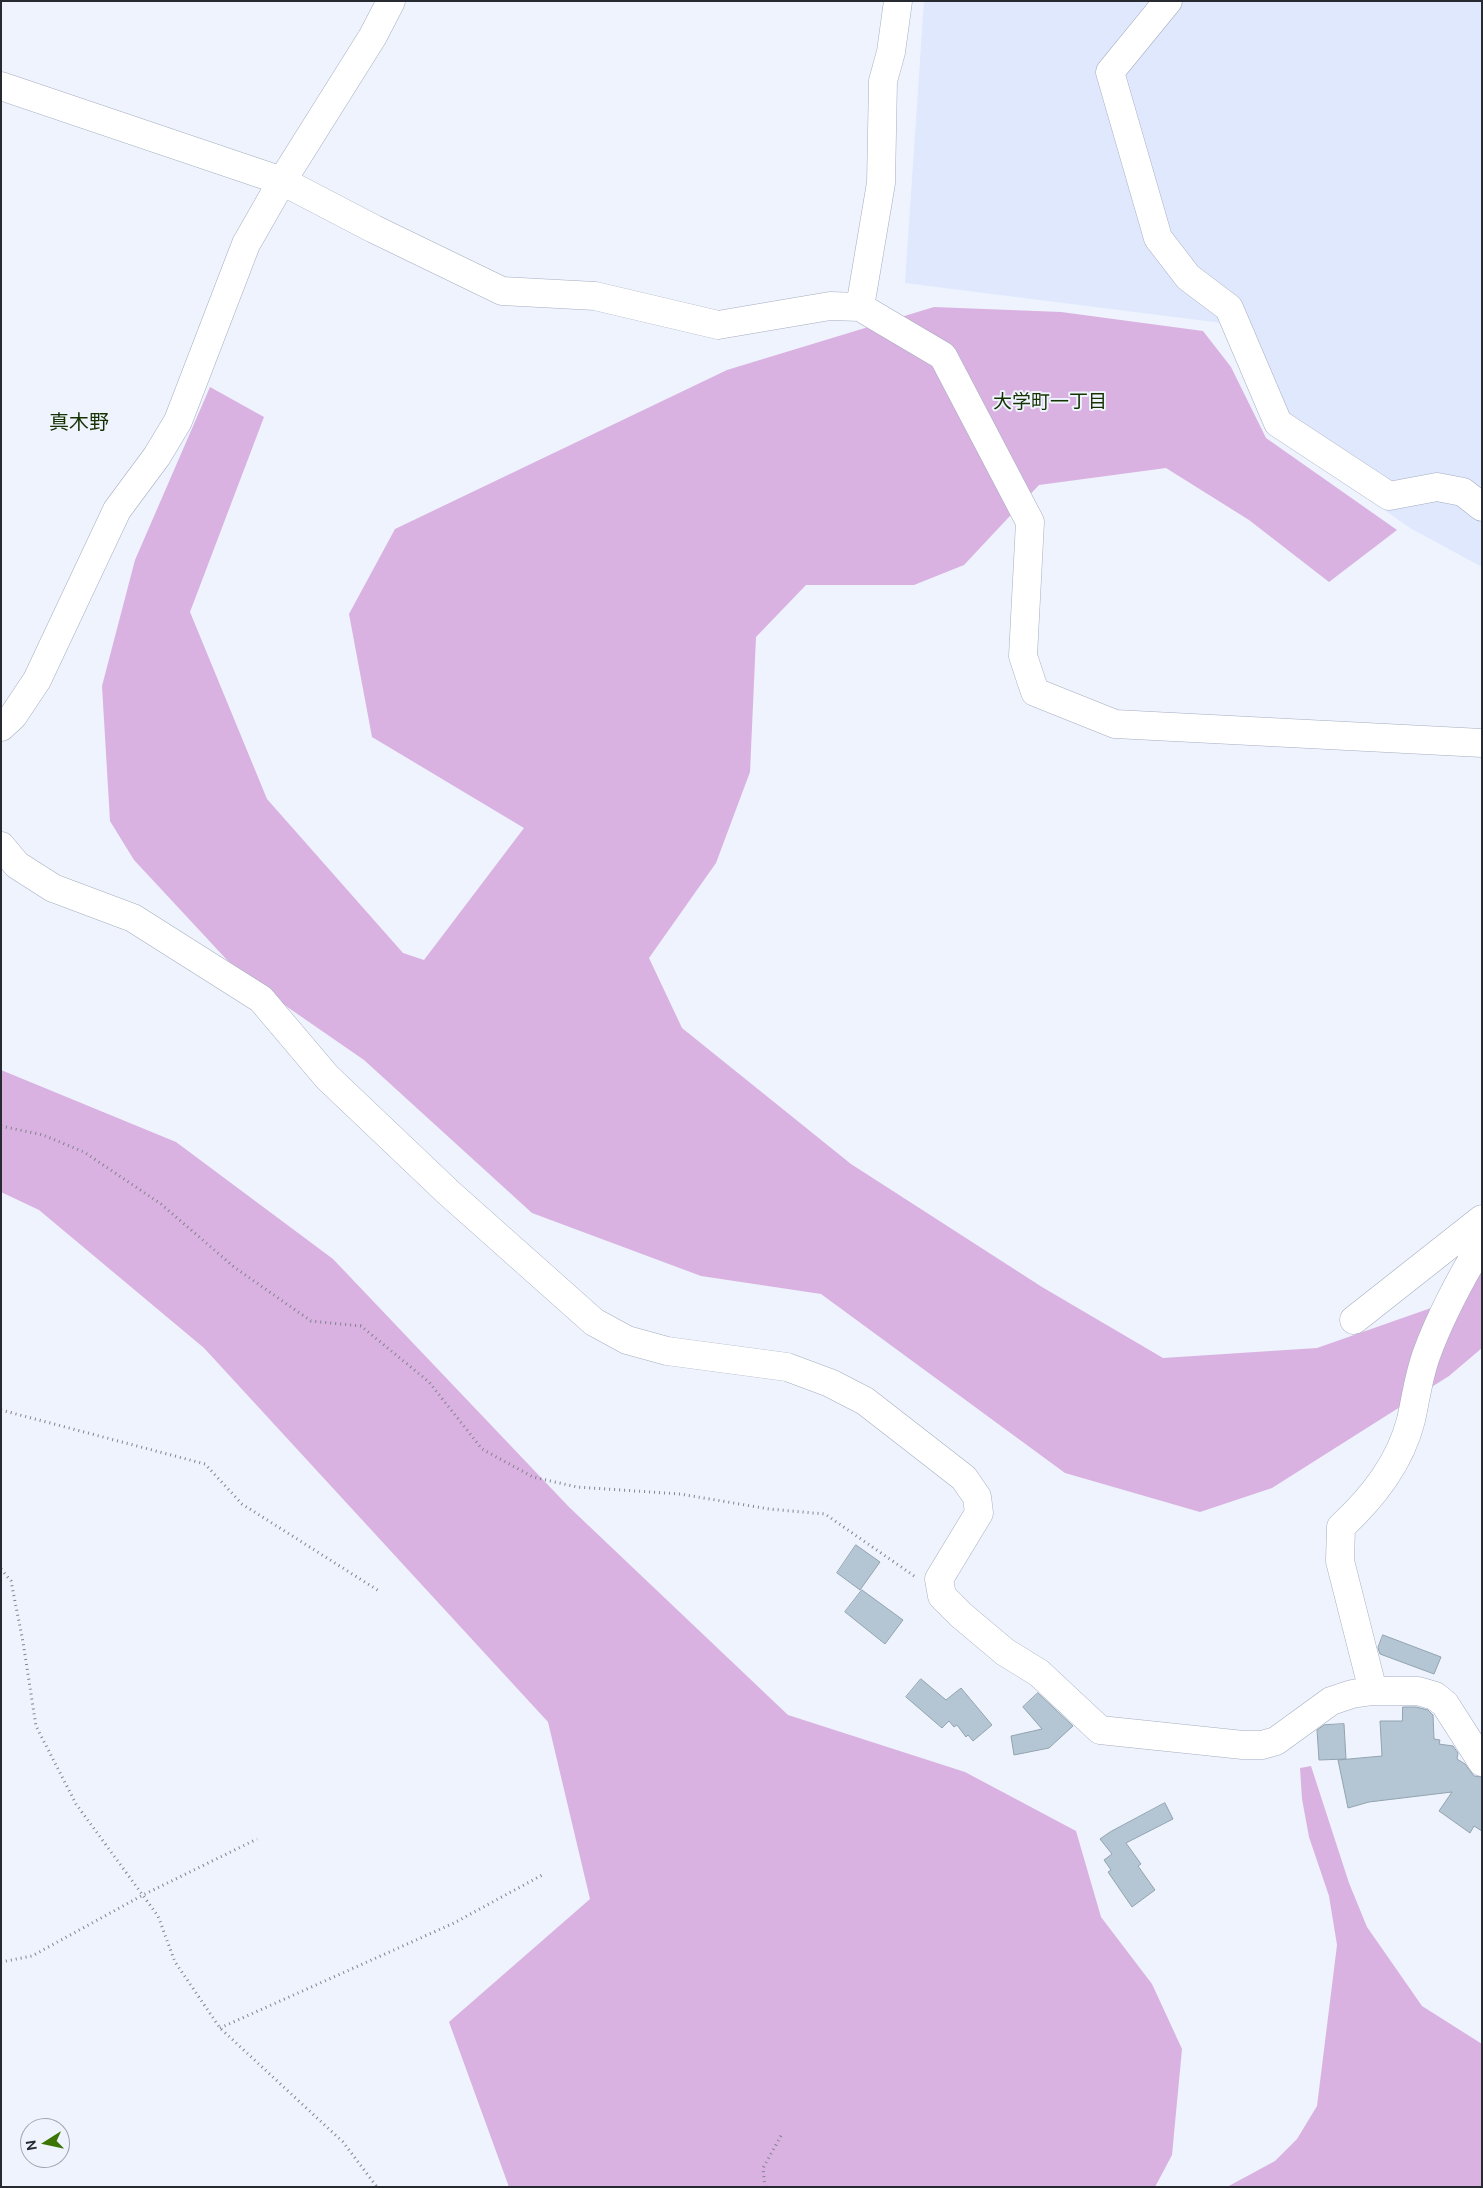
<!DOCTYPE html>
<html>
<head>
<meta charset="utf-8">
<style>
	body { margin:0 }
	#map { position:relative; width:1483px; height:2188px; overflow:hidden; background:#eef3fe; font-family:"DM Sans",sans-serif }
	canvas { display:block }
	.frame { position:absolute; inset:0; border:2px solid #272a31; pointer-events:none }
	.north { position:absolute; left:20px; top:2118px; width:50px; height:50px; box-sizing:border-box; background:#eef3fe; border:1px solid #9ea3ac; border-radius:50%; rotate:260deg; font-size:14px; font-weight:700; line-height:20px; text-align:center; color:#272a31 }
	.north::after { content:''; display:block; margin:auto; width:18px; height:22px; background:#3c7505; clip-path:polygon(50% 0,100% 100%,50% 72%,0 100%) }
</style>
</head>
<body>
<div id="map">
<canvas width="1483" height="2188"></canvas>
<div class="frame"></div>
<div class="north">N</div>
</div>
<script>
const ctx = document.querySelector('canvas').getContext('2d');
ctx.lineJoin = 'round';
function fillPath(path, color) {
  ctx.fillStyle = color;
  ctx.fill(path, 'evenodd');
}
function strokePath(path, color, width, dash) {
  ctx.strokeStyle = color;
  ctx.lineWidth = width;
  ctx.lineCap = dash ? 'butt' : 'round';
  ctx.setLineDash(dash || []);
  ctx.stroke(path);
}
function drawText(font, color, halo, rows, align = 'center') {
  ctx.font = font + ' "DM Sans","Noto Sans JP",sans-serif';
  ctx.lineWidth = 4;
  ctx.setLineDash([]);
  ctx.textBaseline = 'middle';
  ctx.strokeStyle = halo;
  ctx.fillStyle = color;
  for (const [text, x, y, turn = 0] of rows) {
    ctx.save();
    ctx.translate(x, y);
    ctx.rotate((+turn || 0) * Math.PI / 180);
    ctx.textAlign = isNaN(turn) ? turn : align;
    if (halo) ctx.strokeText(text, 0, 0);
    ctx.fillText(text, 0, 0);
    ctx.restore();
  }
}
fillPath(new Path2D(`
	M924,1H1482V567L1410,528L1276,434L1222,323L905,283Z`), '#dfe8fd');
fillPath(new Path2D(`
	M934,307L1061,312L1203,331L1231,367L1266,438L1397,530L1329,582L1249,520L1166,468L1039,485L964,565L914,585H806L756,637L750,772L716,863L649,958L682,1028L851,1164L1042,1287L1163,1358L1317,1348L1431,1308L1482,1258V1348L1449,1376L1272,1488L1200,1512L1065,1473L821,1294L701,1276L532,1213L364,1060L241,975L134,860L110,821L102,686L135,560L210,387L264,417L190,612L267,799L403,953L424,960L524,828L372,737L349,614L395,529L727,370Z
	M1,1070L176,1142L333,1259L569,1507L788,1715L965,1772L1076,1831L1101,1917L1152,1984L1182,2049L1172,2155L1155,2187H509L449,2022L590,1899L548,1722L204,1348L39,1210L1,1192Z
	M1311,1766L1349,1883L1367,1927L1422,2006L1482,2044V2187H1227L1275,2161L1297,2139L1317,2106L1337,1945L1329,1896L1309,1837L1302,1799L1300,1768Z`), '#d9b2e1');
const building = new Path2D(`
	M856,1545L880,1562L860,1590L837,1573Z
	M862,1590L903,1620L885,1644L845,1612Z
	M1383,1635L1441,1657L1434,1674L1380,1654L1378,1648Z
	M921,1679L946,1700L961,1688L992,1725L973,1741L968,1735L966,1737L957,1725L954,1727L949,1721L942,1728L906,1697Z
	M1038,1693L1073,1726L1049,1748L1014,1755L1011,1736L1042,1729L1023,1707Z
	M1403,1707H1416L1428,1710L1433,1715L1434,1739L1440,1740L1439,1744L1453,1746L1458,1753L1457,1759L1465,1764L1474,1776L1482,1777V1831L1474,1826L1470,1833L1439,1811L1452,1792L1369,1802L1348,1808L1338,1760L1382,1756L1380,1721H1402Z
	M1344,1724L1346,1759L1319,1760L1317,1730L1324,1725Z
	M1165,1803L1173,1819L1126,1843L1141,1864L1138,1866L1155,1890L1132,1907L1108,1872L1111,1870L1104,1860L1112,1854L1100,1839L1110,1832Z`);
fillPath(building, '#b4c6d3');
strokePath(building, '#92a3b0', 1);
const minor = new Path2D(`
	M1168,1L1110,72L1158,238L1188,277L1229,308L1278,423L1389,496L1437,487L1463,492L1482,507
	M1,86L282,181L374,229L502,291L595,296L718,325L830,306L860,307L881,183L883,81L891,52L898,1
	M860,307L943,356L1030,522L1023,656L1035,692L1115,724L1482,743
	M1,727L13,716L37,680L117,510L157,456L178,421L246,244L282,181L373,36L391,1
	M1,846L17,865L53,888L133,918L261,999L327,1077L449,1193L594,1322L627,1340L667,1351L787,1367L830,1383L865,1401L964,1478L977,1497L979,1513L939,1579L942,1596L961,1615L1005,1652L1039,1673L1100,1730L1243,1745H1262L1276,1741L1331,1701L1352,1694L1373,1691H1418L1435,1696L1445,1704L1482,1762
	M1354,1320L1482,1219
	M1373,1691L1340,1561L1341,1527C1373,1497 1400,1463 1411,1420C1416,1397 1419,1374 1427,1353C1441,1315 1461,1278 1482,1243`);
strokePath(minor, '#a5adbf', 29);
strokePath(new Path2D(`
	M1,1126L43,1135L84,1152L161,1204L234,1267L311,1321L361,1326L429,1382L482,1449L533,1477L577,1487L680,1494L769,1509L825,1514L917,1578
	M1,1410L205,1464L242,1504L379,1591
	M1,1569L11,1581L23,1642L36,1726L76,1804L158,1916L175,1962L220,2028L343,2142L377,2187
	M1,1962L32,1956L143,1895L257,1839
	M220,2028L454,1923L544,1874
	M765,2187L763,2168L782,2134`), '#81848d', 3, [1, 4]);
strokePath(minor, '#fff', 28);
drawText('19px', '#163101', '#eef3fe', [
	["大学町一丁目",1050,403]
]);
drawText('20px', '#163101', '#eef3fe', [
	["真木野",79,424]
]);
</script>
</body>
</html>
